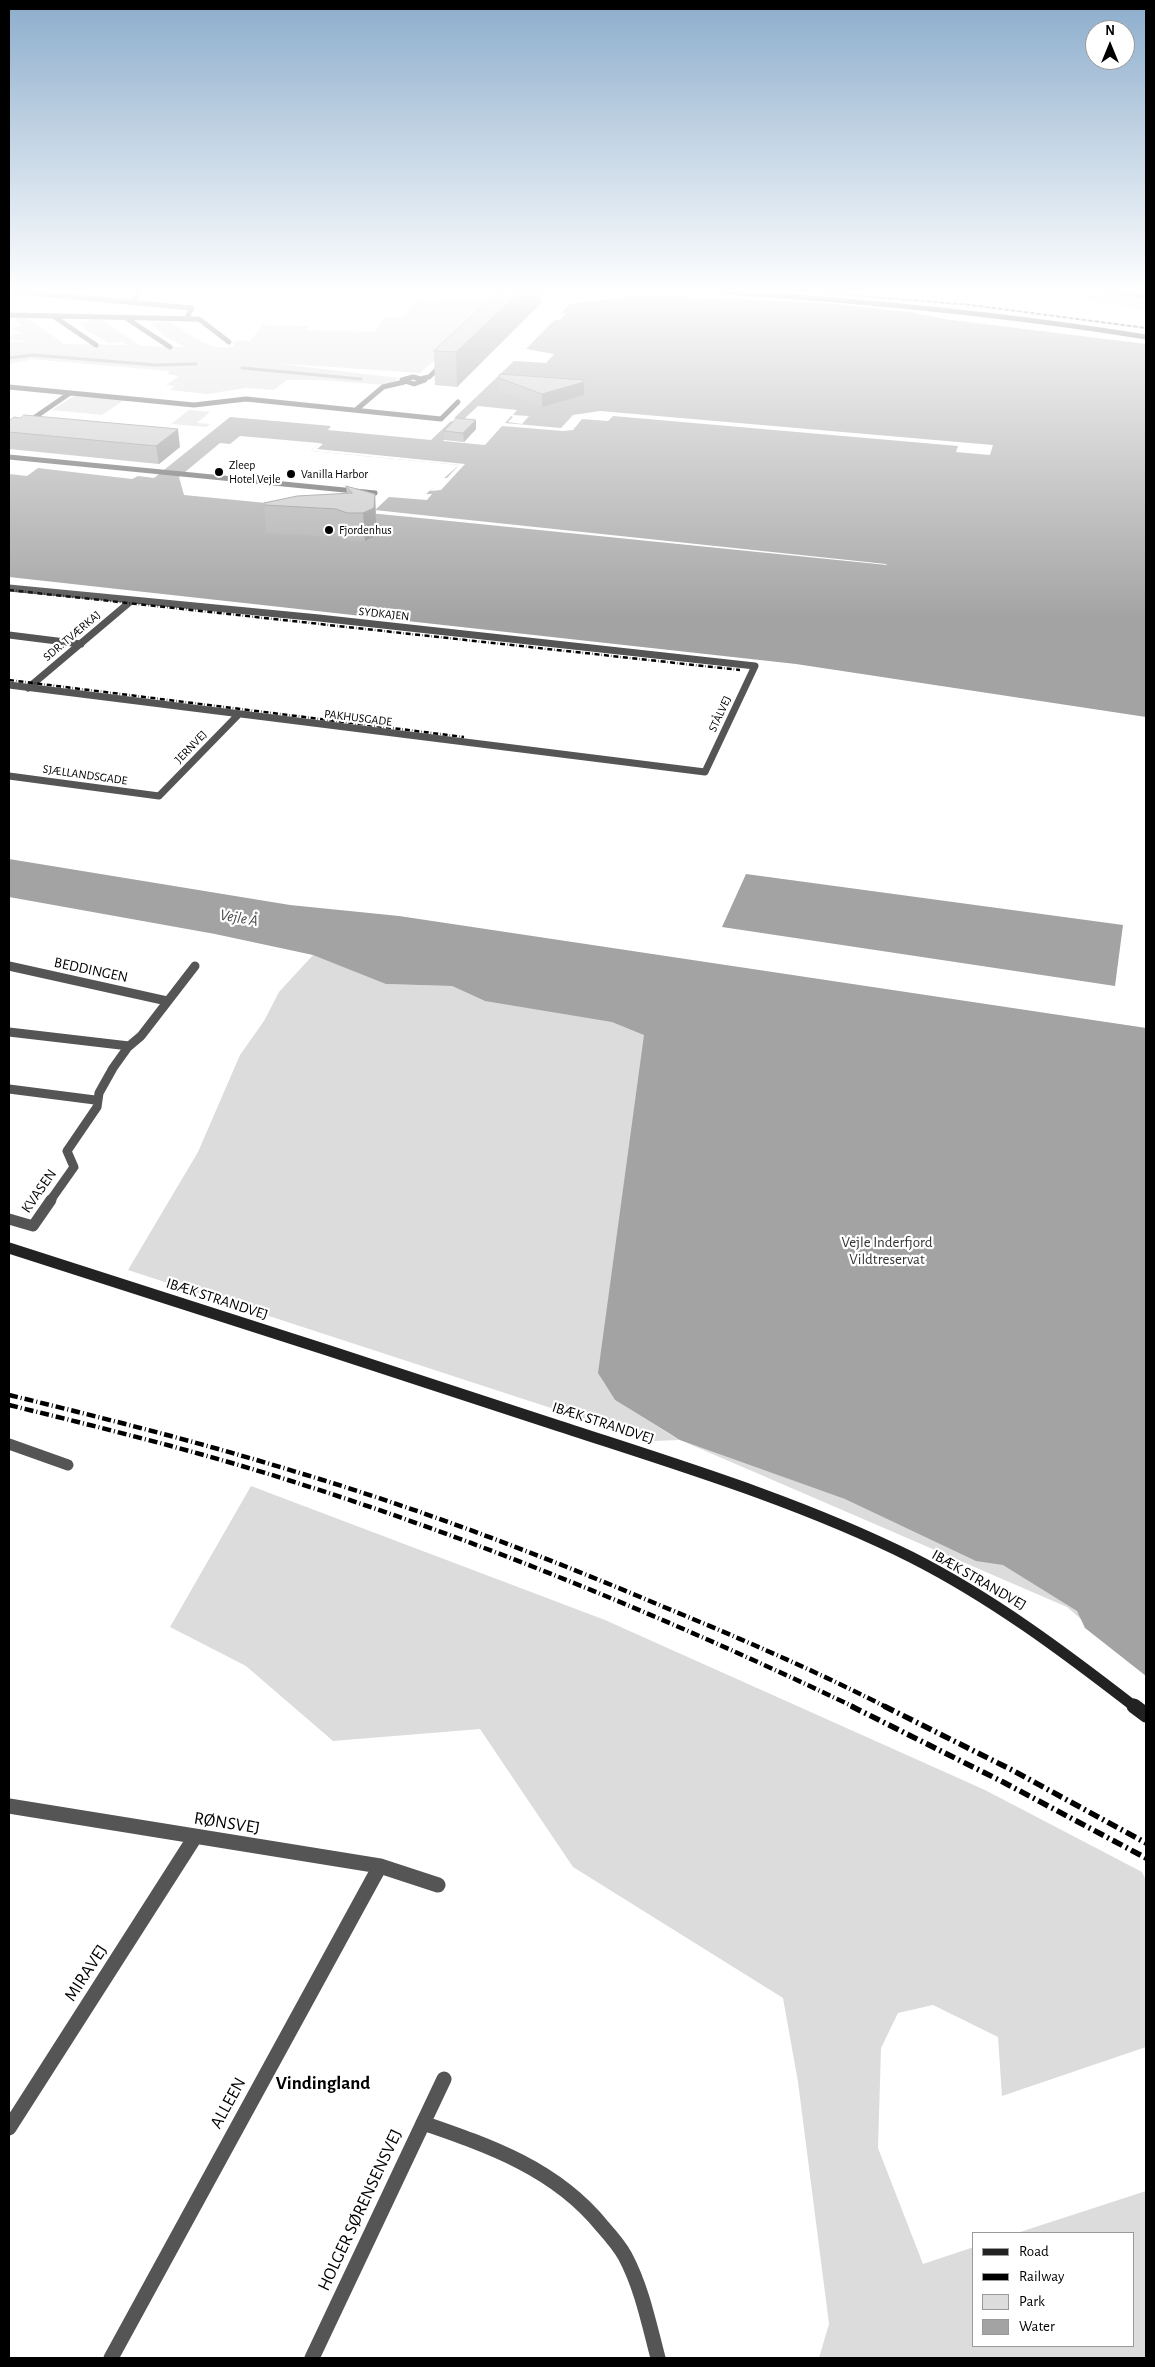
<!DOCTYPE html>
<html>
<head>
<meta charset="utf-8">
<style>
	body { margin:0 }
	#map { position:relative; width:1155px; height:2367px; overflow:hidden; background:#fff; font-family:"Alegreya Sans",sans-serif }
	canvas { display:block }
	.frame { position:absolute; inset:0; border:10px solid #000; pointer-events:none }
	.legend { position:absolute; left:972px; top:2232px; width:162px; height:115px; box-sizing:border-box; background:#fff; border:1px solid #999; margin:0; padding:6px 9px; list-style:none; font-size:15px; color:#000 }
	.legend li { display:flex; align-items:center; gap:10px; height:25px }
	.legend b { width:25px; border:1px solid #999 }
	.north { position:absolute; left:1085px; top:20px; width:50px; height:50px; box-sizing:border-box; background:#fff; border:1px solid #999; border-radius:50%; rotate:0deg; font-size:14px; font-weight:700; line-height:20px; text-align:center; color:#000 }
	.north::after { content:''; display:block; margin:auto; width:18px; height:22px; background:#000; clip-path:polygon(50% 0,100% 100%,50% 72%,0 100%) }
</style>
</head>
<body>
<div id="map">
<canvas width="1155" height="2367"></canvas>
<div class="frame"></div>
<ul class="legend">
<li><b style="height:6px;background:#222"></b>Road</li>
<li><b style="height:6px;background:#000"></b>Railway</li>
<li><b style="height:14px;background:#dcdcdc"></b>Park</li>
<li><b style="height:14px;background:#a3a3a3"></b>Water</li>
</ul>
<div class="north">N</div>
</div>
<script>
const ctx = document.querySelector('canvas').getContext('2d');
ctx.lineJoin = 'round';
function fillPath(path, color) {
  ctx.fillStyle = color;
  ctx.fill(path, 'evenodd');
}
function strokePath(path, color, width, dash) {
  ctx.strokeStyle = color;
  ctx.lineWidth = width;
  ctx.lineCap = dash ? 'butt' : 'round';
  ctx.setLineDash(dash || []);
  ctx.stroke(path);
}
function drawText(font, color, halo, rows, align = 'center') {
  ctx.font = font + ' "Alegreya Sans",sans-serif';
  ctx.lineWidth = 4.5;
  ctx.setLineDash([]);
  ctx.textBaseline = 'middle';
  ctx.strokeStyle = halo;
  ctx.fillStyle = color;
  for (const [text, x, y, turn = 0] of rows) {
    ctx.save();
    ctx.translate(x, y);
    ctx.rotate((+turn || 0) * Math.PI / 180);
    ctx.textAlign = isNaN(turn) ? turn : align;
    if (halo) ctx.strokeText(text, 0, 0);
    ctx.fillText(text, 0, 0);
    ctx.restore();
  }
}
fillPath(new Path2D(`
	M828,289H921L919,296Z
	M1059,289C1089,289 1116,297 1146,297V310L1091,300Z
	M445,298L502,301L420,373L274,363L398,378L394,383L386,385L320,380H287L274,390L246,388L207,394L170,390L175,386L166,385L179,376L167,374L170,371L30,359C23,363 18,360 9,365V342H24L21,340L12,341L9,338V336L21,333L9,328L22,326L14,317L28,318L64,344L127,345L123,342L108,343L84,329L85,327L79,323L92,320L91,318L101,320L141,346L185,347L164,336L152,324L166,320C189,331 208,354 236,346L232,343C237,339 245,340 249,342L263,325L308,326L306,330L375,332L385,317H404L415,300L443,301Z
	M74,396H80L124,400L102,415L52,410Z
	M189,410L210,412L197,423L210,424L206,427L171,424Z
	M344,914L1146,1028V1676L1067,1607L680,1440L652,1441L128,1270L198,1152L240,1055L264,1021L279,992L313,955ZM443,980L485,1001L452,986L386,984ZM600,1376L676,1438L615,1400Z
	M251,1486L605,1620L985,1790L1142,1872L1146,1880V2047L1002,2096L998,2037L933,2005L898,2013L881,2048L878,2148L923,2264L974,2247V2346H1134V2233H1017L1146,2191V2358H819L829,2324L798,2082L783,1998L573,1867L480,1729L333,1741L246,1666L170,1627Z`), '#dcdcdc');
fillPath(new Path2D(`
	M642,295L823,303L909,312L944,319L1146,344V717L796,664L9,577V474L27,476L38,468L132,479L138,476L154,478L230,417L331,426L328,430L431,440L514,361L546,363L554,354L526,349L554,320H560L566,314L561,313L570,304ZM240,436L319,443L311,451L459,465L426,494H432L427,500L389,497L375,510L412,514L410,517L184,495L179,477L220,443L230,444Z
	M9,859L290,905L399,916L1146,1028V1676L1085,1628L1077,1611L1003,1565L976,1561L845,1499L680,1440L615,1400L598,1373L644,1035L612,1022L485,1001L452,986L386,984L313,955L215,934L9,897Z
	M746,874L1123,925L1115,986L722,927Z`), '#a3a3a3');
fillPath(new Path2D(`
	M478,406L517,410L513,415L529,416L522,424L508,422L513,417L511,416L505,423L561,428L573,415L600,411L993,445L990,455L956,452L958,446L613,416L608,421L582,419L573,430L563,431L502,426L485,445L443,441L460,423L449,421L452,418L464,419Z
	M319,443L323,444L317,449L465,464L441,490L430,491L442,478H447L459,465L311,451Z
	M412,514L886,564L887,565L410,517Z`), '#fff');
strokePath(new Path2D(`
	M9,358L33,355L156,365L196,364
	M242,368L361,379`), '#a3a3a3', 3);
strokePath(new Path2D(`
	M1090,289L1146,296
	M9,291L192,308L186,319
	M132,302L142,289
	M9,315L199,319L229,342
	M53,316L96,345
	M126,318L170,347
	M413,377L425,380L414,384L402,380Z
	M424,378L429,377L443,364
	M9,387L194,405L246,399L441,419L458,402
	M357,409L383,387L404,382
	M9,435L70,393
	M9,457L375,493`), '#555', 5);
strokePath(new Path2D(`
	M9,588L319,618L755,666L705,772L9,685
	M9,635L81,644
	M28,688L131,601
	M9,776L159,796L239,714`), '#555', 7);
strokePath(new Path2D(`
	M9,966L167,1001
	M9,1032L129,1046
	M9,1089L95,1100
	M50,1201L74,1167L67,1151L97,1107L99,1093L113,1068L128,1047L141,1036L195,966`), '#555', 9);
strokePath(new Path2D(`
	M9,1219L33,1226L51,1200
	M9,1444L68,1465`), '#555', 11);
strokePath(new Path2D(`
	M9,1806L380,1866L438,1885
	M423,2123C490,2146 556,2169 602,2226C610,2235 619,2245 625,2256C642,2288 649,2324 658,2358
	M9,2128L195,1837
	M111,2358L380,1866
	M312,2358L444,2079`), '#555', 15);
strokePath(new Path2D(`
	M678,289C835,298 991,312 1146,337`), '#222', 5);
strokePath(new Path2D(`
	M9,1248C193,1307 376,1365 559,1426C678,1465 798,1501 911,1557C992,1598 1064,1652 1135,1707`), '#222', 11);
strokePath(new Path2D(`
	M1134,1706L1146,1715`), '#222', 15);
strokePath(new Path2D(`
	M778,289L971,305L1146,328`), '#000', 2, [4, 1, 0.5, 1]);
strokePath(new Path2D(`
	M9,590L740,670
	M9,680L464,737`), '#000', 2.5, [5, 2, 0.5, 2]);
strokePath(new Path2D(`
	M9,1395C108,1419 206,1444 303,1474C426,1511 546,1557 664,1607C739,1638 814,1670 886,1707
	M9,1405C103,1428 196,1451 288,1480C482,1541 670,1619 854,1707`), '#000', 4.5, [9, 3, 1, 3]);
strokePath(new Path2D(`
	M851,1706L1003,1782L1146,1858
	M884,1706L1012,1770L1146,1843`), '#000', 5.5, [11, 4, 2, 4]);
fillPath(new Path2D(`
	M501,289H541V303L457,387L435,385L434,351Z
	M499,378L584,395L542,407L499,391Z
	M9,421L180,447L159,464L9,449Z
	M476,429L464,442L444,440V431Z
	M346,486L375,494L376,522L375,536L365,541H349L338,537L266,533L264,503L347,494Z`), '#a9a9a9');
fillPath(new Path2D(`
	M523,289H541V303L457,387L456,352Z
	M584,382V395L542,407V394Z
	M476,420V429L464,442L463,433Z
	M178,429L180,447L159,464L156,446Z
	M375,494L376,522L375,536L365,541L363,513Z`), '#898989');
const building = new Path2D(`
	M501,289H523L456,352L434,351Z
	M500,374L584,380V382L542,394L499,378Z
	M24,415L178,429L156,446L9,432V421L14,417L20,418Z
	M457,418L476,420L463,433L444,431Z
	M346,486L375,494L374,508L363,513H347L336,509L264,505V503L297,496L352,493Z`);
fillPath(building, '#c4c4c4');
strokePath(building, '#898989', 1);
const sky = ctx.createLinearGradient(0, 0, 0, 620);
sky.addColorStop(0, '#8cadcc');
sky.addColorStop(0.47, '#fff');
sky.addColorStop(1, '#ffffff00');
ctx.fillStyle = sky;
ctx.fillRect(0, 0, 1155, 620);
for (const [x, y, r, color] of [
	[219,472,5,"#000"],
	[291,474,5,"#000"],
	[329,530,5,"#000"]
]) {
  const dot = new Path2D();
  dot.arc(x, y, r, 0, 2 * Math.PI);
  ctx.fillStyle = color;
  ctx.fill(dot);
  strokePath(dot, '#fff', 2);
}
drawText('12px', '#000', '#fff', [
	["Zleep",229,465],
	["Hotel Vejle",229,479],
	["Vanilla Harbor",301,474],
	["Fjordenhus",339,530]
], 'left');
drawText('12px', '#000', '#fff', [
	["SYDKAJEN",384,614,6],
	["SDR. TVÆRKAJ",72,636,-40],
	["STÅLVEJ",720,714,-65],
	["PAKHUSGADE",358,718,7],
	["JERNVEJ",191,747,-46],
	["SJÆLLANDSGADE",85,775,8]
]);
drawText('15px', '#000', '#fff', [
	["BEDDINGEN",91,970,12],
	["KVASEN",39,1191,-55],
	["IBÆK STRANDVEJ",217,1299,18],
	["IBÆK STRANDVEJ",603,1423,18],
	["IBÆK STRANDVEJ",979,1580,30]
]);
drawText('15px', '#333', '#fff', [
	["Vejle Inderfjord",887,1242],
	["Vildtreservat",887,1259]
]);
drawText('italic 16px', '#444', '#fff', [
	["Vejle Å",239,918,10]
]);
drawText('18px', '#000', '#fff', [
	["RØNSVEJ",227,1823,9],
	["MIRAVEJ",86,1973,-57],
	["ALLEEN",228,2103,-61],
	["HOLGER SØRENSENSVEJ",360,2210,-65]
]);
drawText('bold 19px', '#000', '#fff', [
	["Vindingland",323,2083]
]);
</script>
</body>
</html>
